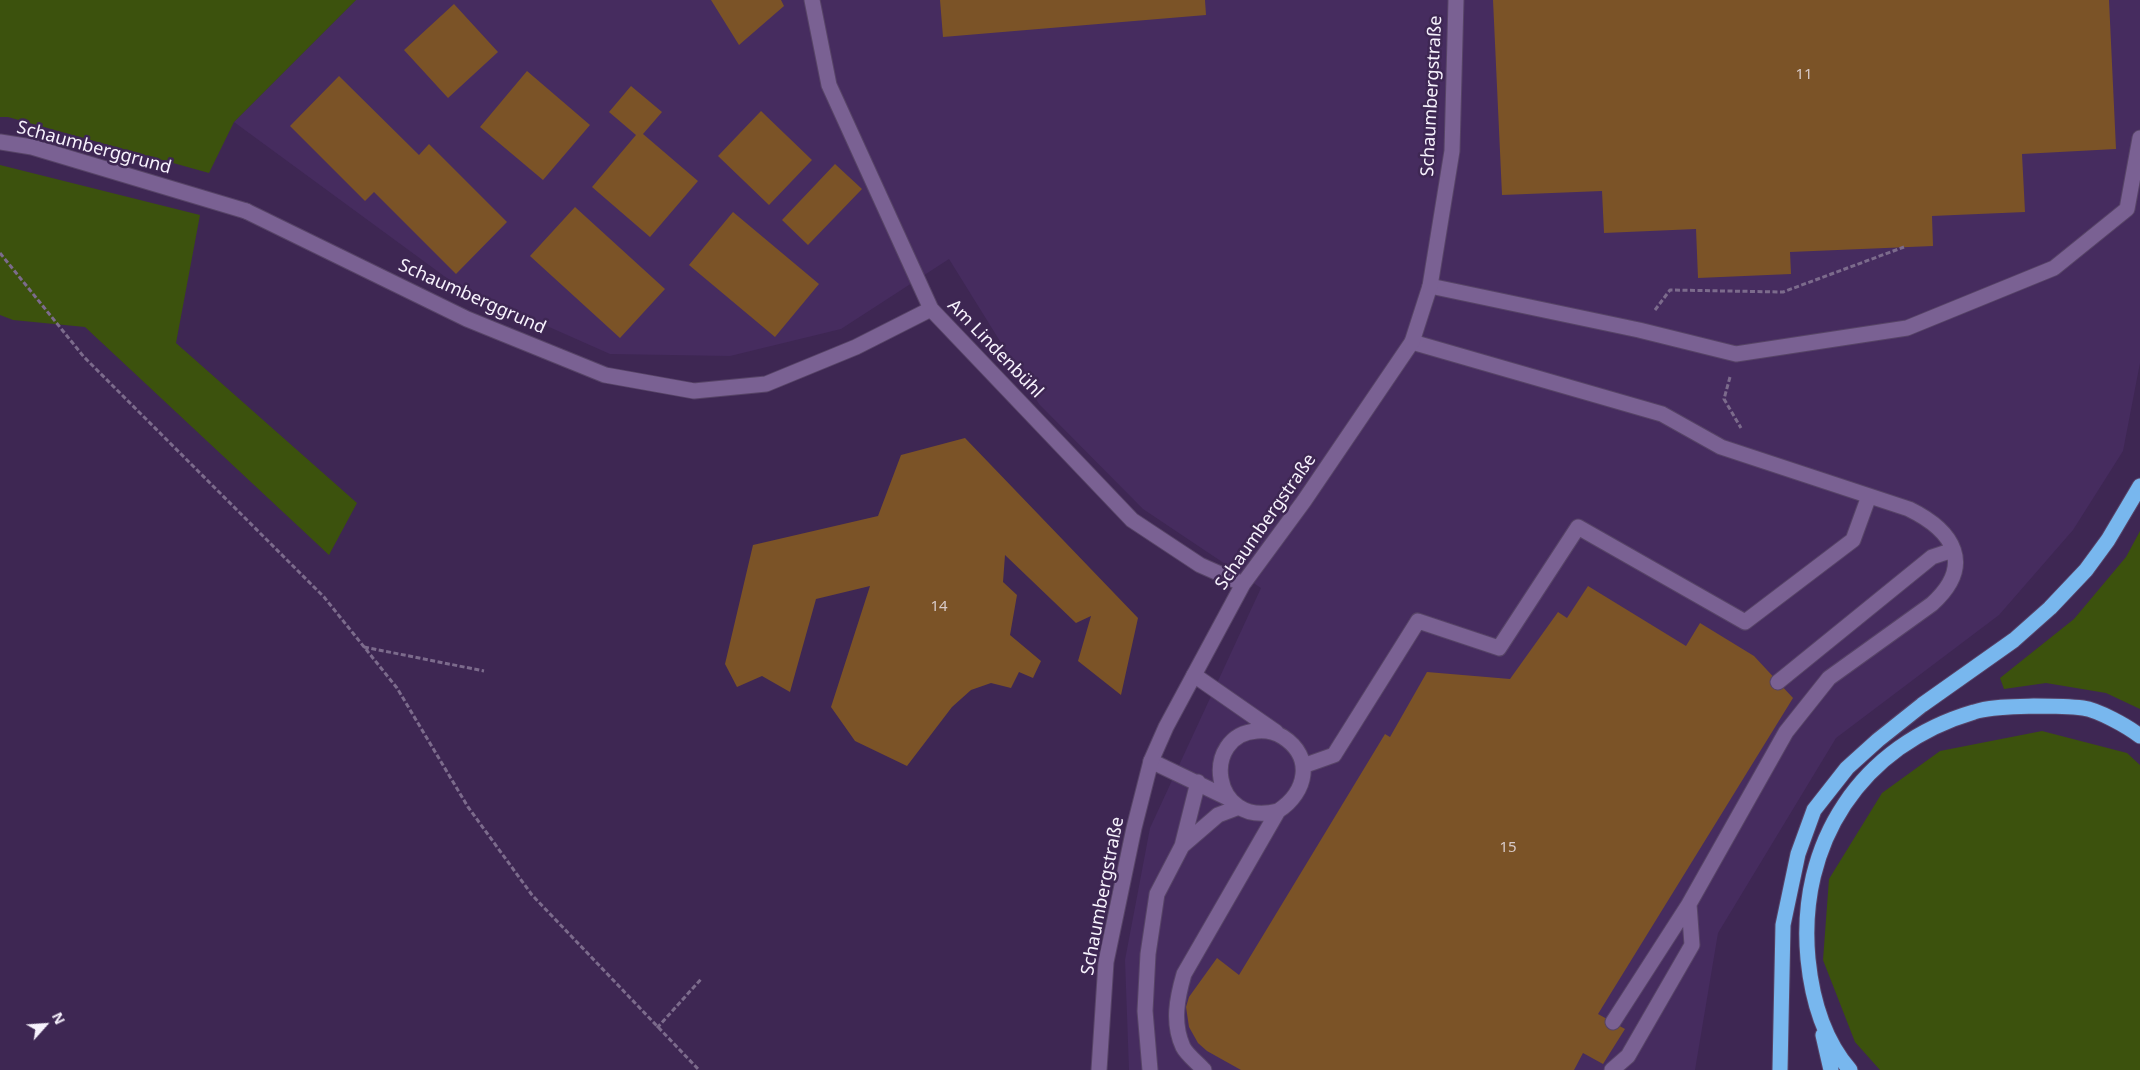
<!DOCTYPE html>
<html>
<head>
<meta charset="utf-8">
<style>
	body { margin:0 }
	#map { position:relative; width:2140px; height:1070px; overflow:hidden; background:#3e2753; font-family:"Noto Sans",sans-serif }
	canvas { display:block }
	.north { position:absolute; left:20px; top:1000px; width:50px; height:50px; -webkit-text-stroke:4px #3e2753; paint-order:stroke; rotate:64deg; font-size:14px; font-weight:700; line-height:20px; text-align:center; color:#f7f2fd }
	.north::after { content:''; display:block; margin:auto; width:18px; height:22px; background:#f7f2fd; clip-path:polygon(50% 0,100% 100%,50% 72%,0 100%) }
</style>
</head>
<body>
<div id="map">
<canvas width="2140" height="1070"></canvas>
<div class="north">N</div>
</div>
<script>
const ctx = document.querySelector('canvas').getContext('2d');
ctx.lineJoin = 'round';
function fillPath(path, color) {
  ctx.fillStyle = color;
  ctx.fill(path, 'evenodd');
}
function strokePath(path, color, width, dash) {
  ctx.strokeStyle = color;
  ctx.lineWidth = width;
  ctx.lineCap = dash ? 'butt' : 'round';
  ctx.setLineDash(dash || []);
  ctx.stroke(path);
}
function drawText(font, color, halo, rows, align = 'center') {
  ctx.font = font + ' "Noto Sans",sans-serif';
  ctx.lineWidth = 5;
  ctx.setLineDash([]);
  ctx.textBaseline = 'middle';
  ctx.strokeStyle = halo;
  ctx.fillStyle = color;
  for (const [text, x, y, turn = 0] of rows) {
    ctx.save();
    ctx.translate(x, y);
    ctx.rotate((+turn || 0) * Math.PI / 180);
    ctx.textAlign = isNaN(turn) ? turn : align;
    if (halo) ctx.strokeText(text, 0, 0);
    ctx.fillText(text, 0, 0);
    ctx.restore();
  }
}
fillPath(new Path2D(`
	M356,0H2140V363L2123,451L2073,530L1999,615L1836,738L1718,933L1695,1070H1129L1125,960L1150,828L1261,588L1143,509L1039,404L949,259L841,329L730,356L610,354L459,287L234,122Z`), '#462c5f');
fillPath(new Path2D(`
	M0,0H356L234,122L209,173L8,117H0Z
	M0,165L200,215L176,343L357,503L329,555L85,327L13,320L0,315Z
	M2140,531V709L2106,693L2046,683L2004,689L2000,678L2074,619L2126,557Z
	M2042,731L2127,753L2140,765V1070H1880L1855,1042L1823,960L1829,879L1882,793L1940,751Z`), '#3c520d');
fillPath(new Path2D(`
	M711,0H781L784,6L739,45Z
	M940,0H1205L1206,15L943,37Z
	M1493,0H2109L2116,149L2022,154L2025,212L1932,216L1933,246L1790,252L1791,274L1698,278L1696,229L1604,233L1602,191L1502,195Z
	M454,4L498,52L448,98L404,50Z
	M527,71L590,125L543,180L480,127Z
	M339,76L419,155L429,144L507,222L456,274L374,192L365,201L290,126Z
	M631,86L662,112L643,134L698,181L650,237L592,187L636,135L609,112Z
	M761,111L812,160L769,205L718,156Z
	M835,164L862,189L808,245L782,220Z
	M575,207L665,289L620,338L530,256Z
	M733,212L819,284L775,337L689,265Z
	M965,438L1138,618L1121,695L1078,661L1091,616L1076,623L1005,555L1003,582L1017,595L1010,635L1041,661L1033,678L1019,672L1011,688L991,683L971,690L952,707L907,766L855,741L831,707L870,586L816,599L790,692L762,676L737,687L725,664L753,545L878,516L901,455Z
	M1588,586L1686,646L1700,623L1754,656L1793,698L1598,1014L1625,1029L1603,1064L1583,1053L1574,1070H1241L1207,1051L1198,1043L1189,1027L1186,1007L1189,997L1217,958L1239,975L1385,734L1390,737L1427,672L1510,679L1558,612L1567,618Z`), '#7b5327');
const lane = new Path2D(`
	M0,142L32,147L246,211
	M1430,286L1639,330L1736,354L1907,328L2054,268L2127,209L2140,138
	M1412,342L1662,414L1721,447L1909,509C1954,531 1975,565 1932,604L1829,678L1786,732L1689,904L1692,945L1628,1056L1612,1070
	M1194,675L1276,732
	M1778,682L1932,557L1953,550
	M1151,761L1228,798
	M1303,766L1334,755L1418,621L1499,648L1578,527L1745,622L1853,540L1869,496
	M1182,846L1218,815L1239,807
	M1613,1022L1689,904
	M1150,1070L1145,1011L1148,954L1157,894L1182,846L1198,782
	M1204,1070C1198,1063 1187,1055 1183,1047C1172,1023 1177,998 1184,974L1278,811C1307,792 1314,757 1283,737C1275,732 1267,730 1257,731C1201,734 1210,829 1278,811`);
const street = new Path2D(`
	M812,0L829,85L931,309L1132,520L1200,565L1243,584
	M246,211L467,319L605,375L694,391L766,384L856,347L931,309
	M1099,1070L1106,962L1134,828L1151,761L1166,727L1243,584L1304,501L1412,342L1430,286L1452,151L1456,0`);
const highway = new Path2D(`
	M1823,1035L1831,1070
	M1780,1070L1783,925L1798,854L1814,810L1847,768L1878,740L1922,705L2014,640L2050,608L2086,570L2108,540L2140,486
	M1850,1070C1823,1039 1812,999 1808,959C1797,843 1861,745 1974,712C1992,706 2015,707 2034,706C2050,706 2067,706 2083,708C2098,710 2127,726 2140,736`);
strokePath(lane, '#574467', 17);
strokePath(street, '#574467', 17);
strokePath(highway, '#574467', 17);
strokePath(new Path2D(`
	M0,253L84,357L324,597L397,688L468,807L532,895L699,1070
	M1655,310L1670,290L1783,292L1904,247
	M1730,377L1724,399L1741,428
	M364,647L484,671
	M657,1028L702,978`), '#7c6b8c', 3, [5, 2.5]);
strokePath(lane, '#7a6193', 15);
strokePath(street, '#7a6193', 15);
strokePath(highway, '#78b7ee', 15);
drawText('15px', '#d8cac8', null, [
	["11",1804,75],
	["14",939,607],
	["15",1508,848]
]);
drawText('18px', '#f7f2fd', '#3e2753', [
	["Schaumbergstraße",1432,96,-87],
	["Schaumberggrund",94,148,15],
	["Schaumberggrund",472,297,24],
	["Am Lindenbühl",995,349,46],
	["Schaumbergstraße",1266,522,-55],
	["Schaumbergstraße",1103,896,-79]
]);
</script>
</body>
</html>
